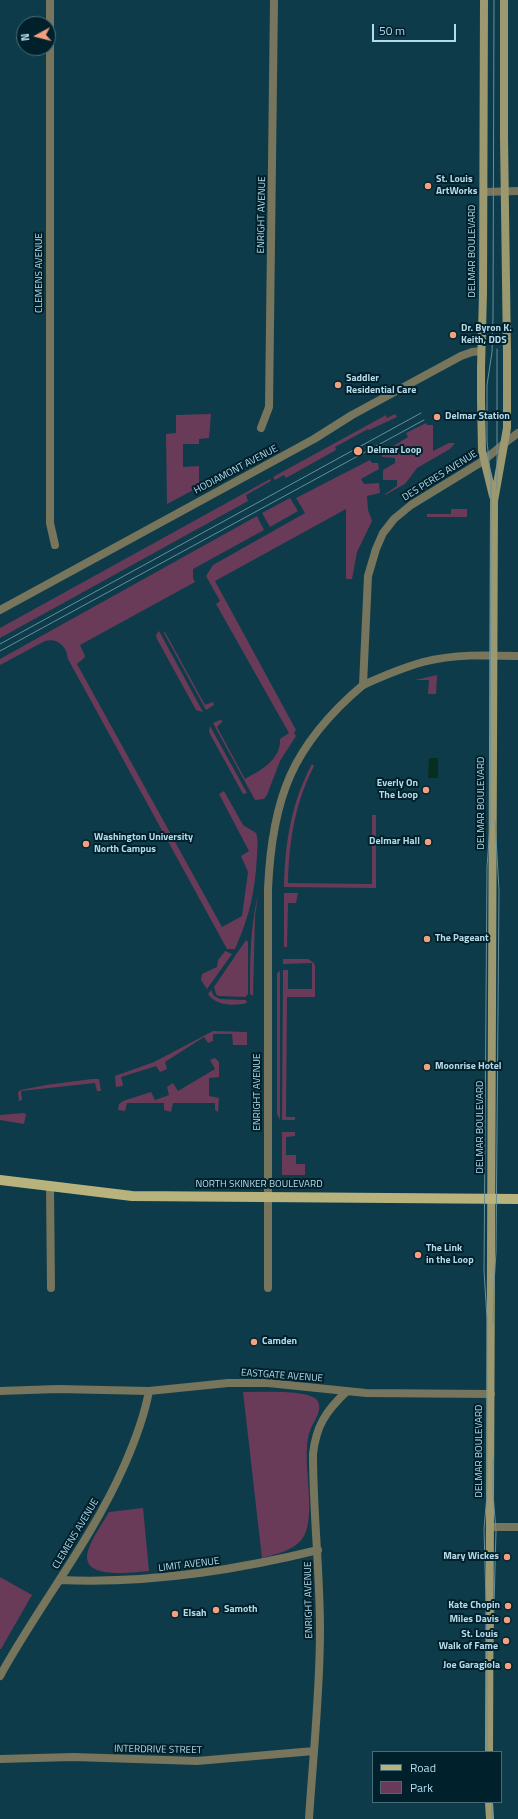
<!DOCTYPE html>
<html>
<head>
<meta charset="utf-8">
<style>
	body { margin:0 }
	#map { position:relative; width:518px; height:1819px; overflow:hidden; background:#0d3b4a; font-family:"Titillium Web",sans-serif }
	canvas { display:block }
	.legend { position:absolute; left:372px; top:1751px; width:130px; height:52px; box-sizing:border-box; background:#00212c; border:1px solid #486b78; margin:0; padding:5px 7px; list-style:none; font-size:12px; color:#b5dbea }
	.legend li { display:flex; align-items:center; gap:8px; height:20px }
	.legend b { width:20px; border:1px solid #486b78 }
	.north { position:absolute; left:16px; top:16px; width:40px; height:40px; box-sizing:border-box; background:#00212c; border:1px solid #486b78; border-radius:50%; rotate:263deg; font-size:11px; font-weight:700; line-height:16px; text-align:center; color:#b5dbea }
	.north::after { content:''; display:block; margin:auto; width:14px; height:18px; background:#f2a07f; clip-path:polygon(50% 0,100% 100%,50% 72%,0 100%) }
	.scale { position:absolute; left:372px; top:24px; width:84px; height:18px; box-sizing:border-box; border:2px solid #b5dbea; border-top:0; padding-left:5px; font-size:12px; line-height:14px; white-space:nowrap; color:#b5dbea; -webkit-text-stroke:3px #00212c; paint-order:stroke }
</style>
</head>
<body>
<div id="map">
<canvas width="518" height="1819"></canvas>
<ul class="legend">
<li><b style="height:5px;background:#b8b37d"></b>Road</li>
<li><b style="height:11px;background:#6a3b58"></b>Park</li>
</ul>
<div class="north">N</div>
<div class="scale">50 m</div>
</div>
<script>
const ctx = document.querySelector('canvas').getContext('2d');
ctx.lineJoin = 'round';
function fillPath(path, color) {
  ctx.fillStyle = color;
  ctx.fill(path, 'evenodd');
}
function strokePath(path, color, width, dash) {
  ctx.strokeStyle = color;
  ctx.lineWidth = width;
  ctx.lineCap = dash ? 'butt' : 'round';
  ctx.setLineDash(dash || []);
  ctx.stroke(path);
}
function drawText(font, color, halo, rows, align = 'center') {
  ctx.font = font + ' "Titillium Web",sans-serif';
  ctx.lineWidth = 4;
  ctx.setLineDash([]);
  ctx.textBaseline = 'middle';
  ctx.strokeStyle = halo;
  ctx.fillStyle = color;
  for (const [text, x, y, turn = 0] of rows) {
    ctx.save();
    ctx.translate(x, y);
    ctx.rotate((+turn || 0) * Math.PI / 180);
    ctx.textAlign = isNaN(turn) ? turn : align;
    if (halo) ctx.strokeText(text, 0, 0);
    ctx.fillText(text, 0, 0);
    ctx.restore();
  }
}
fillPath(new Path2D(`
	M211,414L209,438L199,439V444H183V467L199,466V487L167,504L166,434L176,433V415Z
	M395,414L397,417L369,430L368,429L335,447L336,450L286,478L284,475L275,480L273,477L386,415L387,418Z
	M426,423L427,425H433V451L449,443H455L450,449L417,468L405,484L385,495V494L397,486V480H383V470L395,463V458L382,457V453L408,437L406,433Z
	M370,460L372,463H378L379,469L361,479L364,484L379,483L380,493L367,496L368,510L372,521L357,552L352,579H346V509L215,581L296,730L294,733L296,736L280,761L267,795L264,799L255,800L213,723L220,720L223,721L217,727L245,779C261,770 281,760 280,739L289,733L216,604L220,601L206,576L213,565L305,513L296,498Z
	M270,479L271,481L246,495L248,501L0,638V628Z
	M290,498L298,511L270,527L262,513Z
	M451,509H467V517H427V514H451Z
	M257,516L264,530L193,569V578L195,582L80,645L85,656L84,658L77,664L222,927L242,916L248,872L241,856L249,851L219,794L224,791L243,825L256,833C259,840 257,848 257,855C255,892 250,915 235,949H227L68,659C67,646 57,638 45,641L0,665V659Z
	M159,631L203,712L196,710L157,639L156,635Z
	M165,632L205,705L213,702L214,705L206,710L164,633Z
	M437,675L436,694H428L429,680H415Z
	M210,726L247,793L243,794L210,734L209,731Z
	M312,764L314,766C295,803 289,841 288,883L372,884V815H376V888L284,887C285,843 291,803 312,764Z
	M284,893H298L296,903H288L287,947H284Z
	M258,894L255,917L253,996L250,994C250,958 250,930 258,894Z
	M246,940L248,942V994L245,997L218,996L216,994L214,987Z
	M225,951L232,954L207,989L201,980L202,974L217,967L218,960Z
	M283,959H308L314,963L315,966V997H287L286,1117H295V1120H282L283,970H288V989H312V963L283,964Z
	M280,971V1120L277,1114V973Z
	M211,990L214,996L220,999L246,1000L247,1003C234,1006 216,1006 208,994Z
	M213,1031L247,1032V1045H233L232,1034H213V1041L208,1043L204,1037L165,1062L167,1069L160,1072L156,1066L121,1077L123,1085L122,1086L116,1087L115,1076L154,1062Z
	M215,1058L219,1062V1077L209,1078V1096L219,1098L218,1112L215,1110V1103H173L171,1112L164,1110V1103H127L125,1111L118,1110L119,1104L123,1101L151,1092L155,1100L169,1095L167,1087L173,1083L178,1091L215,1069L210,1060Z
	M92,1079H99L101,1091H97L95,1083L21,1091L22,1100L19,1101L18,1092L21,1090L46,1085Z
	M24,1113L26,1114L24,1124L0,1120V1115Z
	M282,1132H295V1136L286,1137V1155H296V1164H305V1175H282Z
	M243,1392C257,1392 309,1389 317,1400C324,1409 313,1422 310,1431C308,1436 307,1442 307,1448C305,1472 315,1516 304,1536C296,1550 277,1554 262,1558Z
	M143,1508L149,1571C134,1572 79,1581 88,1551C91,1539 103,1523 109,1512Z
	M0,1577L32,1595L1,1649H0Z`), '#6a3b58');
fillPath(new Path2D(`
	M429,758H438V778H428Z`), '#082e1f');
strokePath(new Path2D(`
	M50,0V523L55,545
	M484,192L518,191
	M261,428L269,407L274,0
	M506,442L518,433
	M363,685C383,676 402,668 423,662C454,654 486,655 518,656
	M50,1186L51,1288
	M268,1288V1196
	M0,1391L58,1389L149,1391L228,1383H268L366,1393L491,1394
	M491,1527H518
	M60,1580C148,1584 233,1571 318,1550
	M0,1676C39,1605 91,1541 124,1466C135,1441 144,1418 149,1391
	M0,1759L73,1757L197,1761L314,1751
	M309,1819C313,1756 320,1694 320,1630C320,1571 313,1513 313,1454C316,1426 326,1411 346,1392`), '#77755b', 8);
strokePath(new Path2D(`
	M0,610L314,439L352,415L461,356L472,352L481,351
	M268,1196V889C272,798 292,745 363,685L368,576L376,549L383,533L394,519L411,505L483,461L506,442`), '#77755b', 8);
strokePath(new Path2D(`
	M504,0V137L507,353
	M481,368L483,294L484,0
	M481,399L482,451L493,496
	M489,1752L494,501L507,428V385
	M489,1802L490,1819`), '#9c986f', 8);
strokePath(new Path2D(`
	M0,1180L132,1196L518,1199`), '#b8b37d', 10);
strokePath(new Path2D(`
	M497,489V349
	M0,644L421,413
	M0,651L424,420
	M493,1324L494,1285L496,1252L499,890L495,821
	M493,1642L496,1531L493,1493V1458
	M487,1752V1640L484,1529L487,1494V1319L484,1271L487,867L490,825L491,481L487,441V385L492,352L493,317L494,0
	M492,1802V1819`), '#668f9e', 1);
strokePath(new Path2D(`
	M507,353V385
	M481,399V368`), '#9c986f', 8);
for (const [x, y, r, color] of [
	[428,186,4,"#f2a07f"],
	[453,335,4,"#f2a07f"],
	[338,385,4,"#f2a07f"],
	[437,417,4,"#f2a07f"],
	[358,451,5,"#f2a07f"],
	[426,790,4,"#f2a07f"],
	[428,842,4,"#f2a07f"],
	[86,844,4,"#f2a07f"],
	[427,939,4,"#f2a07f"],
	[427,1067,4,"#f2a07f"],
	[418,1255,4,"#f2a07f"],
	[254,1342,4,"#f2a07f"],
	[507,1557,4,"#f2a07f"],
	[508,1606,4,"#f2a07f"],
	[216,1610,4,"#f2a07f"],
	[175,1614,4,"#f2a07f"],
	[507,1620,4,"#f2a07f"],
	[506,1641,4,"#f2a07f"],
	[508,1666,4,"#f2a07f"]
]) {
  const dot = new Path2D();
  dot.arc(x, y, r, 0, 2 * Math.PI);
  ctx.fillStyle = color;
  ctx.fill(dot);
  strokePath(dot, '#00212c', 1.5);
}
drawText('bold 10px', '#b5dbea', '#00212c', [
	["St. Louis",436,180],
	["ArtWorks",436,192],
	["Dr. Byron K.",461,329],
	["Keith, DDS",461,341],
	["Saddler",346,379],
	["Residential Care",346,391],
	["Delmar Station",445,417],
	["Delmar Loop",367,451],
	["Everly On",418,784,"right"],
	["The Loop",418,796,"right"],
	["Washington University",94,838],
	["North Campus",94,850],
	["Delmar Hall",420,842,"right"],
	["The Pageant",435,939],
	["Moonrise Hotel",435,1067],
	["The Link",426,1249],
	["in the Loop",426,1261],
	["Camden",262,1342],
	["Mary Wickes",499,1557,"right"],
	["Kate Chopin",500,1606,"right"],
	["Samoth",224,1610],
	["Elsah",183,1614],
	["Miles Davis",499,1620,"right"],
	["St. Louis",498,1635,"right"],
	["Walk of Fame",498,1647,"right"],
	["Joe Garagiola",500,1666,"right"]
], 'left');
drawText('10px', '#b5dbea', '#00212c', [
	["ENRIGHT AVENUE",262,215,-89],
	["DELMAR BOULEVARD",473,251,-90],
	["CLEMENS AVENUE",40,273,-90],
	["HODIAMONT AVENUE",236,470,-28],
	["DES PERES AVENUE",440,476,-32],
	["DELMAR BOULEVARD",482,803,-90],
	["ENRIGHT AVENUE",258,1092,-90],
	["DELMAR BOULEVARD",481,1127,-90],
	["NORTH SKINKER BOULEVARD",259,1185],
	["EASTGATE AVENUE",282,1376,4],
	["DELMAR BOULEVARD",480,1451,-90],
	["CLEMENS AVENUE",76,1534,-59],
	["LIMIT AVENUE",189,1565,-7],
	["ENRIGHT AVENUE",309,1600,-91],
	["INTERDRIVE STREET",158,1750,1]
]);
</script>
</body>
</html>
